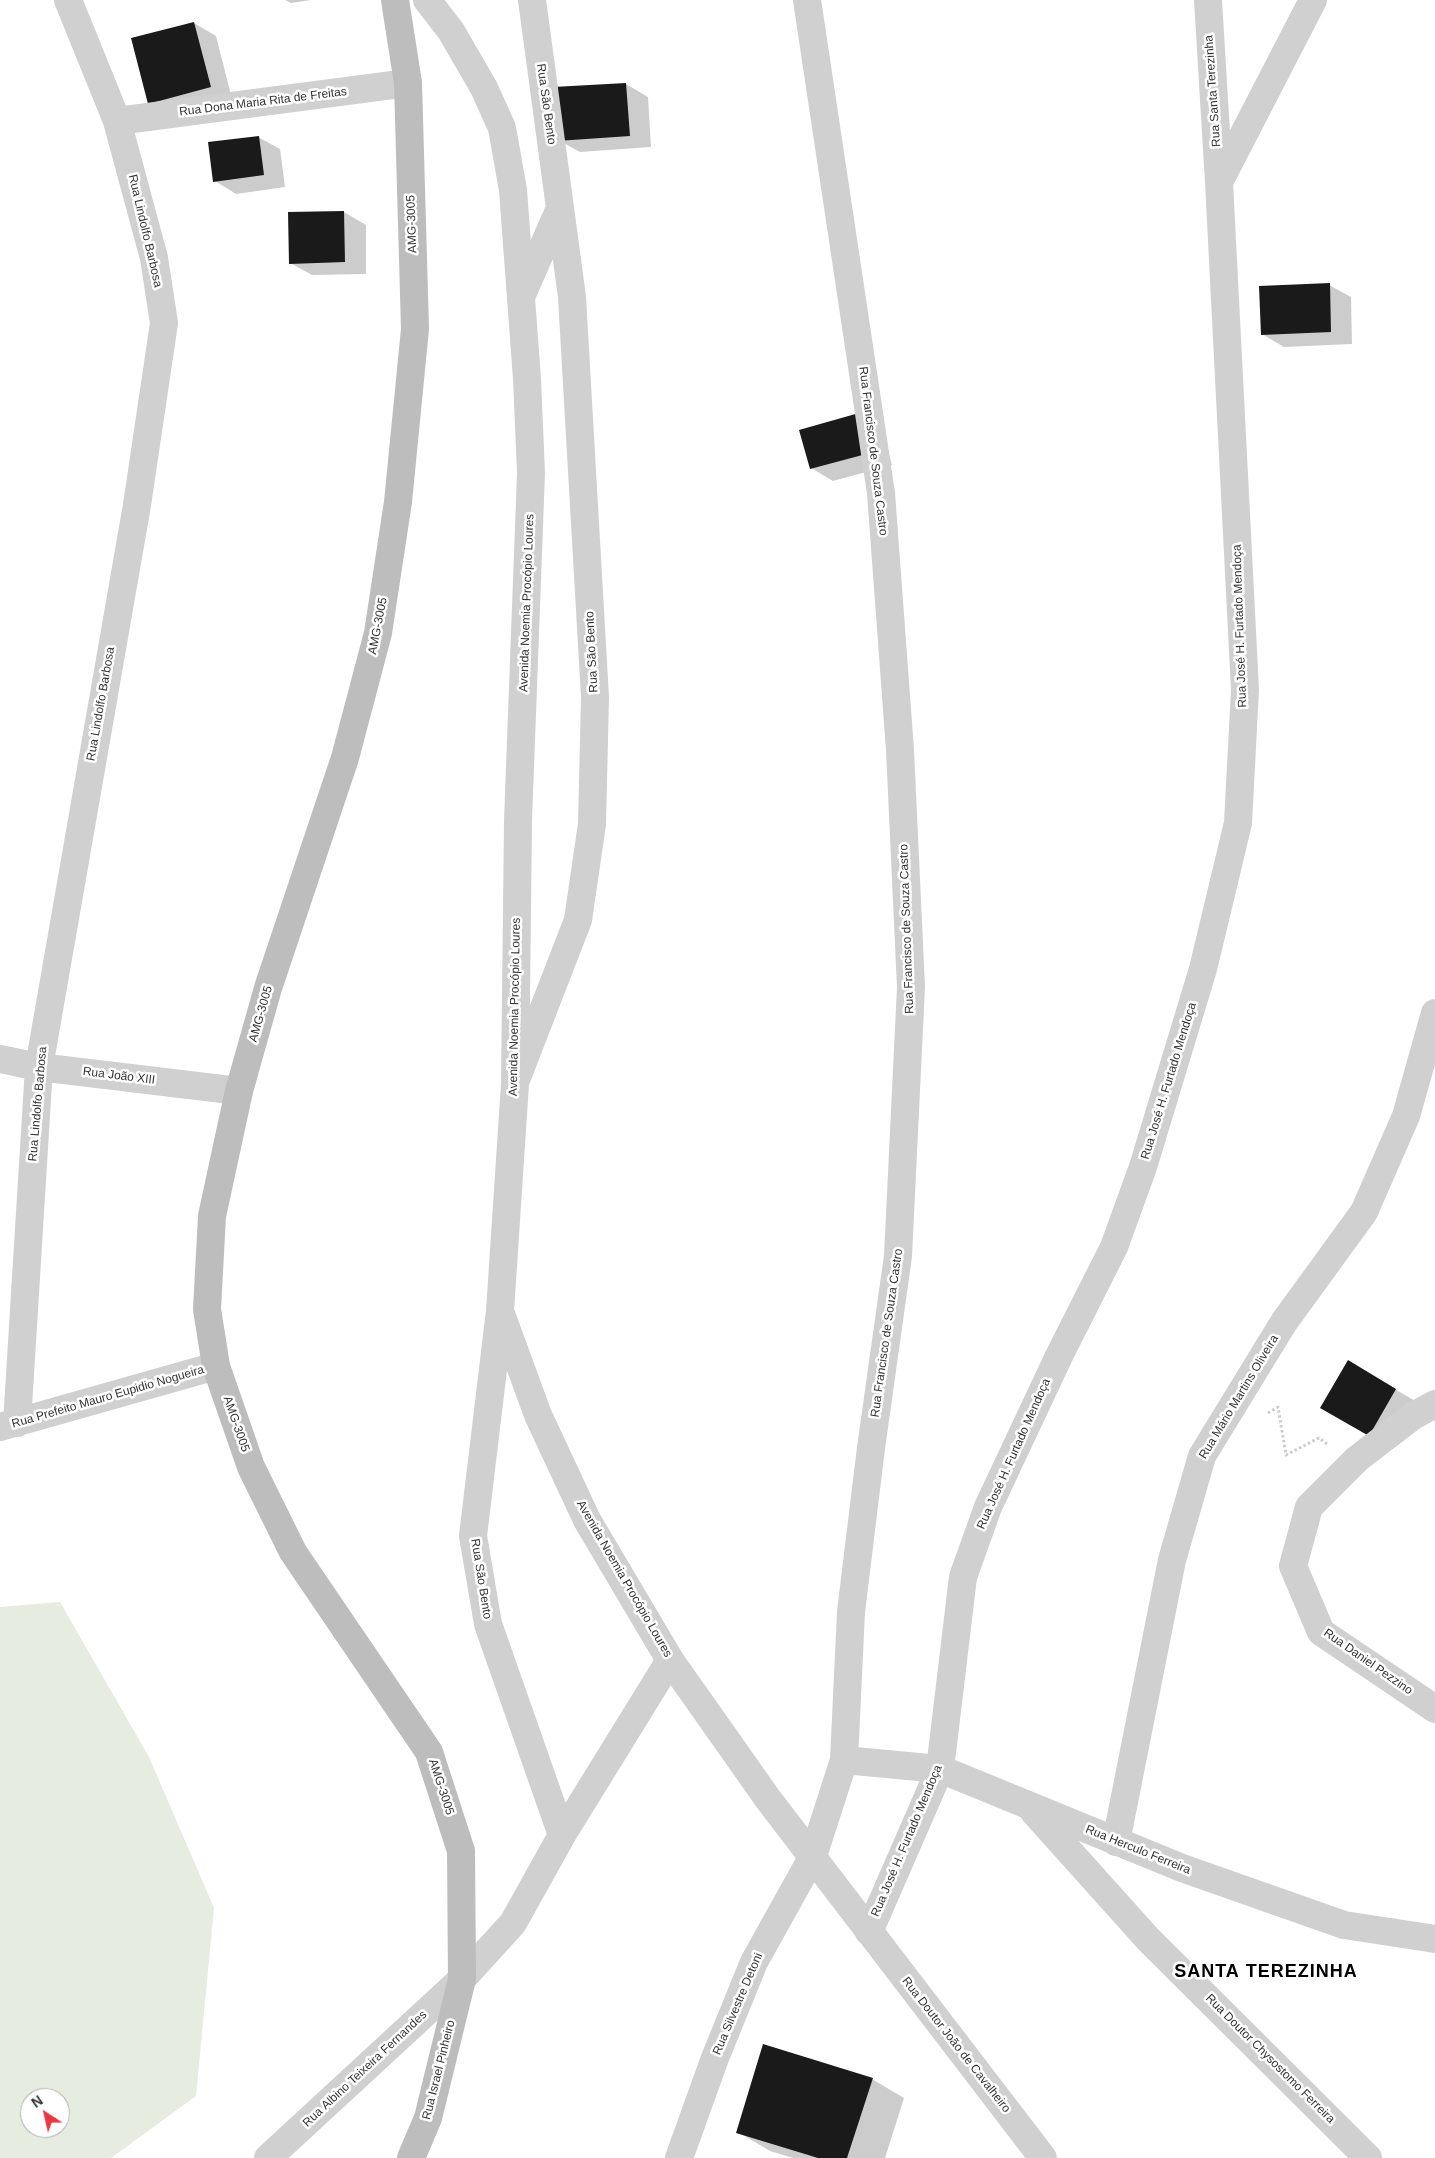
<!DOCTYPE html>
<html>
<head>
<meta charset="utf-8">
<style>
	body { margin:0 }
	#map { position:relative; width:1435px; height:2158px; overflow:hidden; background:#fff; font-family:Helvetica,sans-serif }
	canvas { display:block }
	.north { position:absolute; left:20px; top:2088px; width:50px; height:50px; box-sizing:border-box; background:#fff; border:1px solid #adadad; border-radius:50%; rotate:325deg; font-size:14px; font-weight:700; line-height:20px; text-align:center; color:#333 }
	.north::after { content:''; display:block; margin:auto; width:18px; height:22px; background:#e63946; clip-path:polygon(50% 0,100% 100%,50% 72%,0 100%) }
</style>
</head>
<body>
<div id="map">
<canvas width="1435" height="2158"></canvas>
<div class="north">N</div>
</div>
<script>
const ctx = document.querySelector('canvas').getContext('2d');
ctx.lineJoin = 'round';
function fillPath(path, color) {
  ctx.fillStyle = color;
  ctx.fill(path, 'evenodd');
}
function strokePath(path, color, width, dash) {
  ctx.strokeStyle = color;
  ctx.lineWidth = width;
  ctx.lineCap = dash ? 'butt' : 'round';
  ctx.setLineDash(dash || []);
  ctx.stroke(path);
}
function drawText(font, color, halo, rows, align = 'center') {
  ctx.font = font + ' Helvetica,sans-serif';
  ctx.lineWidth = 5;
  ctx.setLineDash([]);
  ctx.textBaseline = 'middle';
  ctx.strokeStyle = halo;
  ctx.fillStyle = color;
  for (const [text, x, y, turn = 0] of rows) {
    ctx.save();
    ctx.translate(x, y);
    ctx.rotate((+turn || 0) * Math.PI / 180);
    ctx.textAlign = isNaN(turn) ? turn : align;
    if (halo) ctx.strokeText(text, 0, 0);
    ctx.fillText(text, 0, 0);
    ctx.restore();
  }
}
fillPath(new Path2D(`
	M60,1602L149,1757L214,1908L196,2096L111,2158H0V1607ZM30,2098H60V2128H30Z`), '#e6ecdf');
fillPath(new Path2D(`
	M285,0H311L291,3Z
	M194,23L216,36L232,99L149,103Z
	M626,84L648,97L651,147L580,152L558,140Z
	M258,137L280,149L285,187L236,194L215,181Z
	M344,212L366,225V274L312,275L290,263Z
	M1329,285L1351,297L1352,344L1284,347L1262,334Z
	M881,427L892,465L833,481L811,468Z
	M1348,1362L1417,1402L1391,1447L1321,1407Z
	M872,2079L904,2098L885,2158H793L770,2151L738,2132Z`), '#0003');
fillPath(new Path2D(`
	M194,22L211,87L148,104L131,38Z
	M626,83L630,136L557,141L553,87Z
	M259,136L264,175L213,182L208,142Z
	M344,211L345,262L289,264L288,212Z
	M1330,283L1331,332L1261,335L1259,286Z
	M859,413L870,453L810,469L799,430Z
	M1348,1360L1396,1389L1369,1436L1320,1408Z
	M763,2044L873,2078L847,2158H818L736,2133Z`), '#1a1a1a');
strokePath(new Path2D(`
	M1268,1413L1278,1407L1286,1455L1319,1438L1327,1444`), '#cdcdcd', 3, [2.5, 2.5]);
strokePath(new Path2D(`
	M117,121L408,83
	M1219,182L1313,0
	M521,297L560,208L532,0
	M0,1059L39,1067L239,1091
	M516,1080L578,920L592,824L595,697L572,297L560,208
	M500,1311L473,1536L488,1624L562,1835
	M1435,1404L1413,1416L1357,1459L1309,1507L1293,1566L1321,1632L1435,1709
	M17,1423L39,1067L137,505L164,323L154,258L117,121L68,0
	M0,1427L216,1366
	M844,1760L940,1769L1182,1868L1344,1925L1435,1939
	M1034,1812L1148,1939L1368,2158
	M1116,1842L1172,1560L1202,1456L1284,1322L1364,1212L1406,1116L1435,1013
	M869,1932L940,1769L963,1577L988,1507L1059,1356L1114,1247L1143,1167L1203,969L1238,823L1245,690L1219,182L1208,0
	M268,2158L462,1979L513,1923L562,1835L670,1660
	M679,2158L715,2058L754,1962L813,1856L844,1760L851,1612L871,1448L898,1256L911,987L900,750L881,493L807,0`), '#d0d0d0', 28);
strokePath(new Path2D(`
	M427,0L451,31L484,88L502,128L513,190L527,379L531,473L518,821L515,1084L500,1311L538,1415L587,1520L670,1660L768,1799L1043,2158`), '#d0d0d0', 28);
strokePath(new Path2D(`
	M395,0L408,83L415,329L398,502L378,633L345,758L268,988L239,1091L212,1216L207,1309L216,1366L251,1467L293,1552L429,1752L461,1851L462,1979L428,2118L411,2158`), '#bdbdbd', 28);
drawText('12px', '#333', '#fff', [
	["Rua Santa Terezinha",1213,91,-94],
	["Rua Dona Maria Rita de Freitas",263,102,-7],
	["Rua São Bento",546,104,82],
	["AMG-3005",412,224,-92],
	["Rua Lindolfo Barbosa",145,231,77],
	["Rua Francisco de Souza Castro",873,451,83],
	["Avenida Noemia Procópio Loures",527,603,-88],
	["AMG-3005",378,626,-79],
	["Rua José H. Furtado Mendoça",1240,626,-92],
	["Rua São Bento",592,652,-93],
	["Rua Lindolfo Barbosa",101,704,-80],
	["Rua Francisco de Souza Castro",907,929,-92],
	["Avenida Noemia Procópio Loures",515,1007,-89],
	["AMG-3005",261,1014,-74],
	["Rua João XIII",119,1076,7],
	["Rua José H. Furtado Mendoça",1169,1081,-73],
	["Rua Lindolfo Barbosa",38,1104,-85],
	["Rua Francisco de Souza Castro",887,1333,-82],
	["Rua Prefeito Mauro Eupidio Nogueira",108,1397,-16],
	["Rua Mário Martins Oliveira",1239,1397,-59],
	["AMG-3005",236,1424,71],
	["Rua José H. Furtado Mendoça",1014,1454,-66],
	["Rua São Bento",481,1579,81],
	["Avenida Noemia Procópio Loures",624,1579,60],
	["Rua Daniel Pezzino",1368,1662,35],
	["AMG-3005",441,1787,72],
	["Rua José H. Furtado Mendoça",907,1841,-67],
	["Rua Herculo Ferreira",1138,1850,22],
	["Rua Silvestre Detoni",738,2004,-67],
	["Rua Doutor João de Cavalheiro",956,2045,52],
	["Rua Doutor Chysostomo Ferreira",1270,2059,45],
	["Rua Albino Teixeira Fernandes",365,2069,-43],
	["Rua Israel Pinheiro",439,2070,-76]
]);
ctx.letterSpacing = '1px';
drawText('bold 18px', '#000', '#fff', [
	["SANTA TEREZINHA",1266,1972]
]);
ctx.letterSpacing = '0px';
</script>
</body>
</html>
